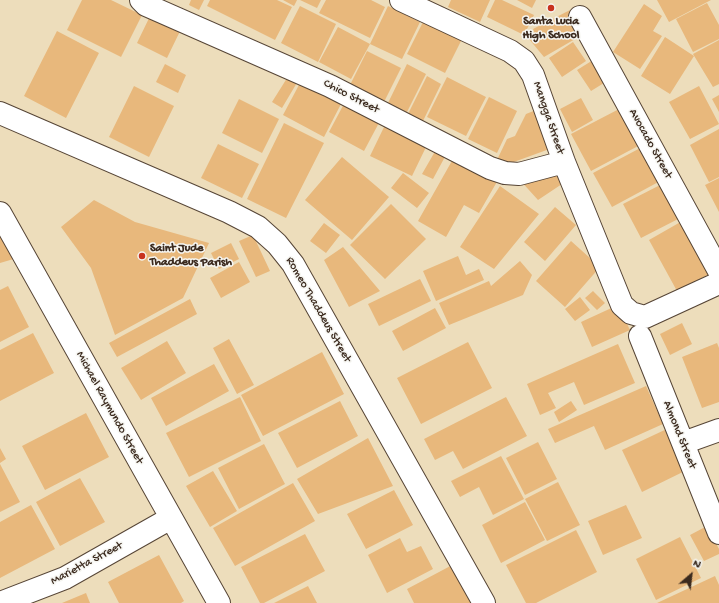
<!DOCTYPE html>
<html>
<head>
<meta charset="utf-8">
<style>
	body { margin:0 }
	#map { position:relative; width:719px; height:603px; overflow:hidden; background:#edddbb; font-family:"Gochi Hand",sans-serif }
	canvas { display:block }
	.north { position:absolute; left:671px; top:555px; width:40px; height:40px; -webkit-text-stroke:3px #f6f6f2; paint-order:stroke; rotate:28deg; font-size:11px; font-weight:700; line-height:16px; text-align:center; color:#3b2a1e }
	.north::after { content:''; display:block; margin:auto; width:14px; height:18px; background:#3b2a1e; clip-path:polygon(50% 0,100% 100%,50% 72%,0 100%) }
</style>
</head>
<body>
<div id="map">
<canvas width="719" height="603"></canvas>
<div class="north">N</div>
</div>
<script>
const ctx = document.querySelector('canvas').getContext('2d');
ctx.lineJoin = 'round';
function fillPath(path, color) {
  ctx.fillStyle = color;
  ctx.fill(path, 'evenodd');
}
function strokePath(path, color, width, dash) {
  ctx.strokeStyle = color;
  ctx.lineWidth = width;
  ctx.lineCap = dash ? 'butt' : 'round';
  ctx.setLineDash(dash || []);
  ctx.stroke(path);
}
function drawText(font, color, halo, rows, align = 'center') {
  ctx.font = font + ' "Gochi Hand",sans-serif';
  ctx.lineWidth = 3;
  ctx.setLineDash([]);
  ctx.textBaseline = 'middle';
  ctx.strokeStyle = halo;
  ctx.fillStyle = color;
  for (const [text, x, y, turn = 0] of rows) {
    ctx.save();
    ctx.translate(x, y);
    ctx.rotate((+turn || 0) * Math.PI / 180);
    ctx.textAlign = isNaN(turn) ? turn : align;
    if (halo) ctx.strokeText(text, 0, 0);
    ctx.fillText(text, 0, 0);
    ctx.restore();
  }
}
fillPath(new Path2D(`
	M82,0H111L142,15L121,57L67,30Z
	M191,0H204L199,10L189,5Z
	M210,0H277L292,7L275,40L207,6Z
	M283,0H297L294,6Z
	M300,0H321L317,8Z
	M326,0H371L385,7L370,38L319,13Z
	M451,0H490L480,22L448,7Z
	M495,0H502L534,15L524,35L487,17Z
	M517,0H536L532,8Z
	M657,0H711L669,22Z
	M707,3L719,25V39L693,52L676,19Z
	M644,4L662,16L653,31L662,36L640,69L613,52Z
	M300,6L336,24L318,62L281,43Z
	M388,6L420,22L402,59L370,44Z
	M153,10L183,25L167,58L137,43Z
	M570,10L582,35L544,57L529,39L536,36L533,29Z
	M424,20L462,39L445,73L407,54Z
	M338,27L370,44L351,79L319,62Z
	M57,31L99,53L66,118L24,96Z
	M665,37L694,56L670,94L641,76Z
	M719,40V84L713,87L693,54Z
	M573,42L586,61L562,77L549,58Z
	M367,51L401,68L384,102L350,85Z
	M598,57L612,78L591,91L577,70Z
	M165,64L186,75L178,93L156,82Z
	M407,64L426,74L407,112L388,103Z
	M289,75L298,81L282,108L272,102Z
	M427,76L441,84L423,121L408,114Z
	M447,77L486,97L466,136L427,117Z
	M300,83L341,104L324,137L283,115Z
	M134,86L174,106L149,157L109,137Z
	M699,86L719,124L690,139L669,102Z
	M719,95V112L712,99Z
	M489,97L517,111L497,153L468,139Z
	M581,98L593,120L572,132L560,109Z
	M239,99L279,119L262,153L222,133Z
	M346,100L381,119L364,151L329,132Z
	M541,108L555,147L511,163L497,160L507,139L515,136L526,114Z
	M621,108L640,145L591,171L571,134Z
	M284,123L324,143L286,218L247,199Z
	M385,125L427,145L412,176L370,156Z
	M719,129V177L709,182L690,145Z
	M218,144L259,164L242,198L201,178Z
	M646,145L664,179L612,207L593,173Z
	M437,148L447,153L433,179L422,174Z
	M342,157L389,197L352,240L305,200Z
	M453,159L498,180L479,213L464,205L446,237L418,221Z
	M558,166L565,182L538,200L519,179Z
	M403,173L429,193L417,208L391,188Z
	M719,178V212L705,185Z
	M664,183L682,217L641,238L623,204Z
	M500,186L539,214L494,269L460,247Z
	M94,200L135,222L209,243L183,298L115,335L91,268L61,227Z
	M391,204L426,239L385,279L350,245Z
	M555,207L576,225L545,261L524,242Z
	M684,220L713,272L677,291L649,240Z
	M324,223L340,235L326,253L310,241Z
	M0,231L17,258L0,263Z
	M253,235L270,271L256,277L239,241Z
	M571,241L600,267L565,307L536,281Z
	M231,243L239,259L219,269L211,253Z
	M343,247L380,291L349,307L324,260Z
	M458,256L466,275L479,269L484,280L436,301L423,271Z
	M520,261L532,275L523,295L449,325L439,303L489,281L491,286Z
	M239,262L250,282L221,298L210,278Z
	M420,279L431,301L379,326L368,304Z
	M8,286L29,327L0,342V290Z
	M593,291L605,303L597,310L585,298Z
	M580,297L590,310L575,321L565,309Z
	M190,299L197,314L117,357L109,343Z
	M618,305L630,330L592,347L581,322Z
	M435,308L446,328L403,351L392,331Z
	M682,323L692,344L670,355L660,334Z
	M33,333L54,373L0,401V350Z
	M229,339L254,385L237,394L213,348Z
	M167,341L186,373L141,400L121,368Z
	M468,342L492,388L421,424L397,378Z
	M717,343L719,348V402L702,408L682,357Z
	M618,344L635,383L584,405L574,382L548,393L556,408L540,415L527,384Z
	M322,352L344,394L263,436L241,395Z
	M214,364L229,391L166,426L151,398Z
	M646,386L663,424L605,450L594,426L555,443L548,429Z
	M240,397L261,441L189,477L166,433Z
	M506,397L527,436L463,469L453,451L435,460L424,439Z
	M340,401L358,436L297,468L278,433Z
	M571,401L577,410L559,422L554,412Z
	M86,413L109,457L45,490L22,446Z
	M671,427L691,468L642,492L622,450Z
	M368,438L393,486L318,514L297,479Z
	M538,442L557,479L525,495L506,458Z
	M264,444L285,484L239,509L218,468Z
	M0,448L6,459L0,463Z
	M501,456L524,499L493,515L479,487L460,497L451,481Z
	M0,464L20,502L0,512Z
	M213,471L237,511L210,527L186,486Z
	M80,478L105,522L60,546L36,502Z
	M558,482L580,525L547,541L525,499Z
	M293,483L315,521L235,566L213,528Z
	M394,490L413,525L366,549L347,514Z
	M525,502L545,540L501,563L482,525Z
	M31,505L55,549L0,578V522Z
	M626,505L642,538L603,555L588,521Z
	M707,526L719,549V554L704,561L690,535Z
	M576,530L597,572L536,603H526L506,565Z
	M305,534L325,571L264,603H260L241,567Z
	M680,537L701,578L656,600L636,559Z
	M400,538L407,552L421,546L433,569L387,593L368,555Z
	M159,555L184,601L181,603H119L108,582Z
	M456,563L477,603H414L407,589Z
	M715,576L719,585V603H657Z
	M308,586L317,603H274Z
	M86,593L90,603H62Z`), '#e8b87c');
const minor = new Path2D(`
	M141,0L146,5L330,86L490,168L505,173L519,174L564,162
	M401,0L510,51L524,61L533,75L564,162L622,305L631,313L645,317L719,283
	M580,17L719,271
	M0,213L219,603
	M640,336L719,533
	M683,443L719,430
	M0,603L65,578L171,518`);
const tertiary = new Path2D(`
	M0,113L229,212L258,227L277,244L293,264L484,603`);
strokePath(minor, '#564536', 24);
strokePath(tertiary, '#564536', 24);
strokePath(minor, '#fff', 22);
strokePath(tertiary, '#fff', 22);
for (const [x, y, r, color] of [
	[551,8,4,"#c8321e"],
	[142,256,4,"#c8321e"]
]) {
  const dot = new Path2D();
  dot.arc(x, y, r, 0, 2 * Math.PI);
  ctx.fillStyle = color;
  ctx.fill(dot);
  strokePath(dot, '#f6f6f2', 1.5);
}
drawText('bold 12px', '#3b2a1e', '#f6f6f2', [
	["Santa Lucia",551,22],
	["High School",551,36],
	["Saint Jude",150,249,"left"],
	["Thaddeus Parish",150,263,"left"]
]);
drawText('12px', '#3b2a1e', '#f6f6f2', [
	["Chico Street",351,97,27],
	["Mangga Street",548,118,71],
	["Avocado Street",650,144,61],
	["Romeo Thaddeus Street",318,310,60],
	["Michael Raymundo Street",109,408,61],
	["Almond Street",679,435,68],
	["Marietta Street",87,564,-28]
]);
</script>
</body>
</html>
